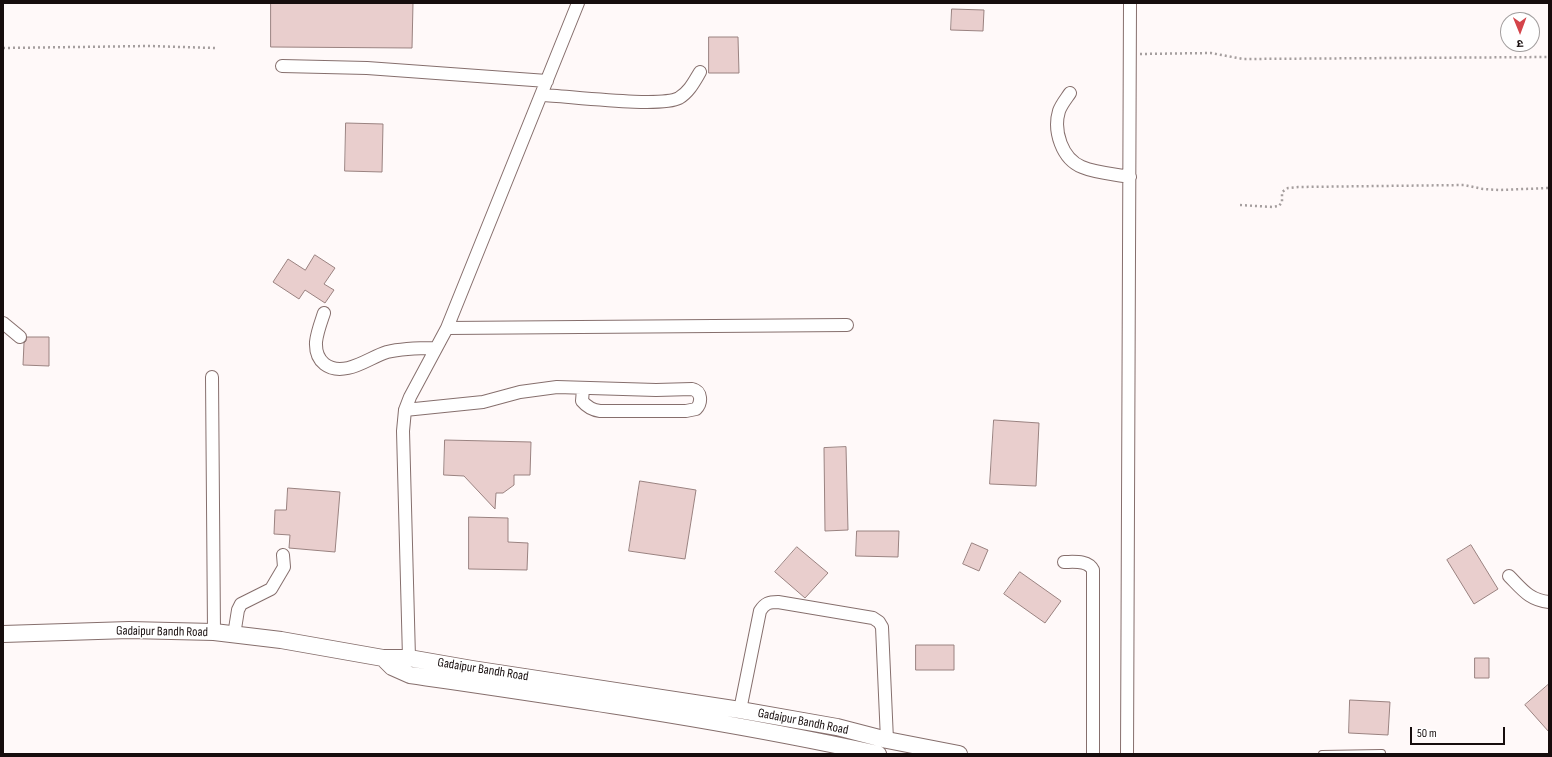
<!DOCTYPE html>
<html>
<head>
<meta charset="utf-8">
<style>
	body { margin:0 }
	#map { position:relative; width:1552px; height:757px; overflow:hidden; background:#fff9f9; font-family:"Sofia Sans Condensed","Noto Sans Devanagari",sans-serif }
	canvas { display:block }
	.frame { position:absolute; inset:0; border:4px solid #160d0d; pointer-events:none }
	.north { position:absolute; left:1500px; top:12px; width:40px; height:40px; box-sizing:border-box; background:#fff; border:1px solid #a29e9e; border-radius:50%; rotate:179deg; font-size:11px; font-weight:700; line-height:16px; text-align:center; color:#160d0d }
	.north::after { content:''; display:block; margin:auto; width:14px; height:18px; background:#d4444a; clip-path:polygon(50% 0,100% 100%,50% 72%,0 100%) }
	.scale { position:absolute; left:1410px; top:727px; width:95px; height:18px; box-sizing:border-box; border:2px solid #160d0d; border-top:0; padding-left:5px; font-size:12px; line-height:14px; white-space:nowrap; color:#160d0d; -webkit-text-stroke:3px #fff; paint-order:stroke }
</style>
</head>
<body>
<div id="map">
<canvas width="1552" height="757"></canvas>
<div class="frame"></div>
<div class="north">उ</div>
<div class="scale">50 m</div>
</div>
<script>
const ctx = document.querySelector('canvas').getContext('2d');
ctx.lineJoin = 'round';
function fillPath(path, color) {
  ctx.fillStyle = color;
  ctx.fill(path, 'evenodd');
}
function strokePath(path, color, width, dash) {
  ctx.strokeStyle = color;
  ctx.lineWidth = width;
  ctx.lineCap = dash ? 'butt' : 'round';
  ctx.setLineDash(dash || []);
  ctx.stroke(path);
}
function drawText(font, color, halo, rows, align = 'center') {
  ctx.font = font + ' "Sofia Sans Condensed",sans-serif';
  ctx.lineWidth = 3;
  ctx.setLineDash([]);
  ctx.textBaseline = 'middle';
  ctx.strokeStyle = halo;
  ctx.fillStyle = color;
  for (const [text, x, y, turn = 0] of rows) {
    ctx.save();
    ctx.translate(x, y);
    ctx.rotate((+turn || 0) * Math.PI / 180);
    ctx.textAlign = isNaN(turn) ? turn : align;
    if (halo) ctx.strokeText(text, 0, 0);
    ctx.fillText(text, 0, 0);
    ctx.restore();
  }
}
const building = new Path2D(`
	M271,3H413L412,48L271,47Z
	M952,9L984,10L983,31L951,30Z
	M709,37H738L739,73H709Z
	M346,123L383,124L382,172L345,171Z
	M315,255L335,268L324,284L334,290L325,303L305,290L299,299L273,282L288,259L305,270Z
	M27,337H49V366L23,365L24,343L26,341Z
	M994,420L1039,423L1036,486L990,484Z
	M445,440L531,442L530,475H514V485L503,493H496L495,509L464,476L444,475Z
	M846,447L848,530L825,531L824,448Z
	M640,481L696,490L685,559L629,551Z
	M288,488L340,492L335,552L289,548L290,535L274,534L275,510H286Z
	M469,517L508,518V542L528,543L527,570L469,569Z
	M857,531H899L898,557L856,556Z
	M972,543L988,550L979,571L963,564Z
	M1471,545L1498,589L1474,604L1447,560Z
	M797,547L828,573L805,598L775,572Z
	M1020,572L1061,601L1045,623L1004,594Z
	M916,645H954V670H916Z
	M1475,658H1489V678H1475Z
	M1549,684V732L1525,705Z
	M1350,700L1390,702L1388,735L1349,733Z`);
fillPath(building, '#e9cecd');
strokePath(building, '#9a8280', 1);
const service = new Path2D(`
	M1322,754L1382,753`);
const minor = new Path2D(`
	M282,66L367,68L547,81
	M1070,93C1066,99 1061,105 1059,111C1053,131 1062,159 1082,167C1096,173 1114,174 1130,177
	M542,95C568,96 660,108 679,98C689,92 694,82 700,72
	M324,313C321,322 317,332 316,342C315,362 329,372 348,368C362,365 374,356 387,352C403,348 420,348 436,348
	M3,323L20,337
	M447,328L847,325
	M212,377L214,632
	M405,410L483,402L520,392L557,387L656,390L692,389C702,391 702,403 696,409L686,411H600C592,410 587,407 582,401L583,389
	M1064,562C1074,562 1088,560 1093,570V754
	M1509,576C1522,589 1529,600 1549,602
	M234,635L238,610L241,604L271,589L284,567L283,555
	M409,658L403,431L405,410L410,397L447,328L578,3
	M740,710L760,611C765,603 769,602 778,602L873,618L879,622L882,627L887,740
	M1127,754L1130,3`);
const tertiary = new Path2D(`
	M3,634L129,630L214,632L281,640L383,658H409L472,669L740,710L837,727L887,740L959,754
	M383,658L392,667L410,675C566,698 723,720 878,754`);
strokePath(service, '#866f6d', 8);
strokePath(minor, '#866f6d', 14);
strokePath(tertiary, '#866f6d', 18);
strokePath(new Path2D(`
	M3,48L149,46L215,48
	M1140,54L1211,53L1243,59L1549,57
	M1240,205L1272,207L1279,206L1282,202V192L1288,188L1298,187L1464,185L1483,189L1499,190L1549,188`), '#a59e9e', 2.5, [2, 3]);
strokePath(service, '#fff', 6);
strokePath(minor, '#fff', 12);
strokePath(tertiary, '#fff', 16);
drawText('13px', '#160d0d', '#fff', [
	["Gadaipur Bandh Road",162,632,1],
	["Gadaipur Bandh Road",483,670,9],
	["Gadaipur Bandh Road",803,722,11]
]);
</script>
</body>
</html>
